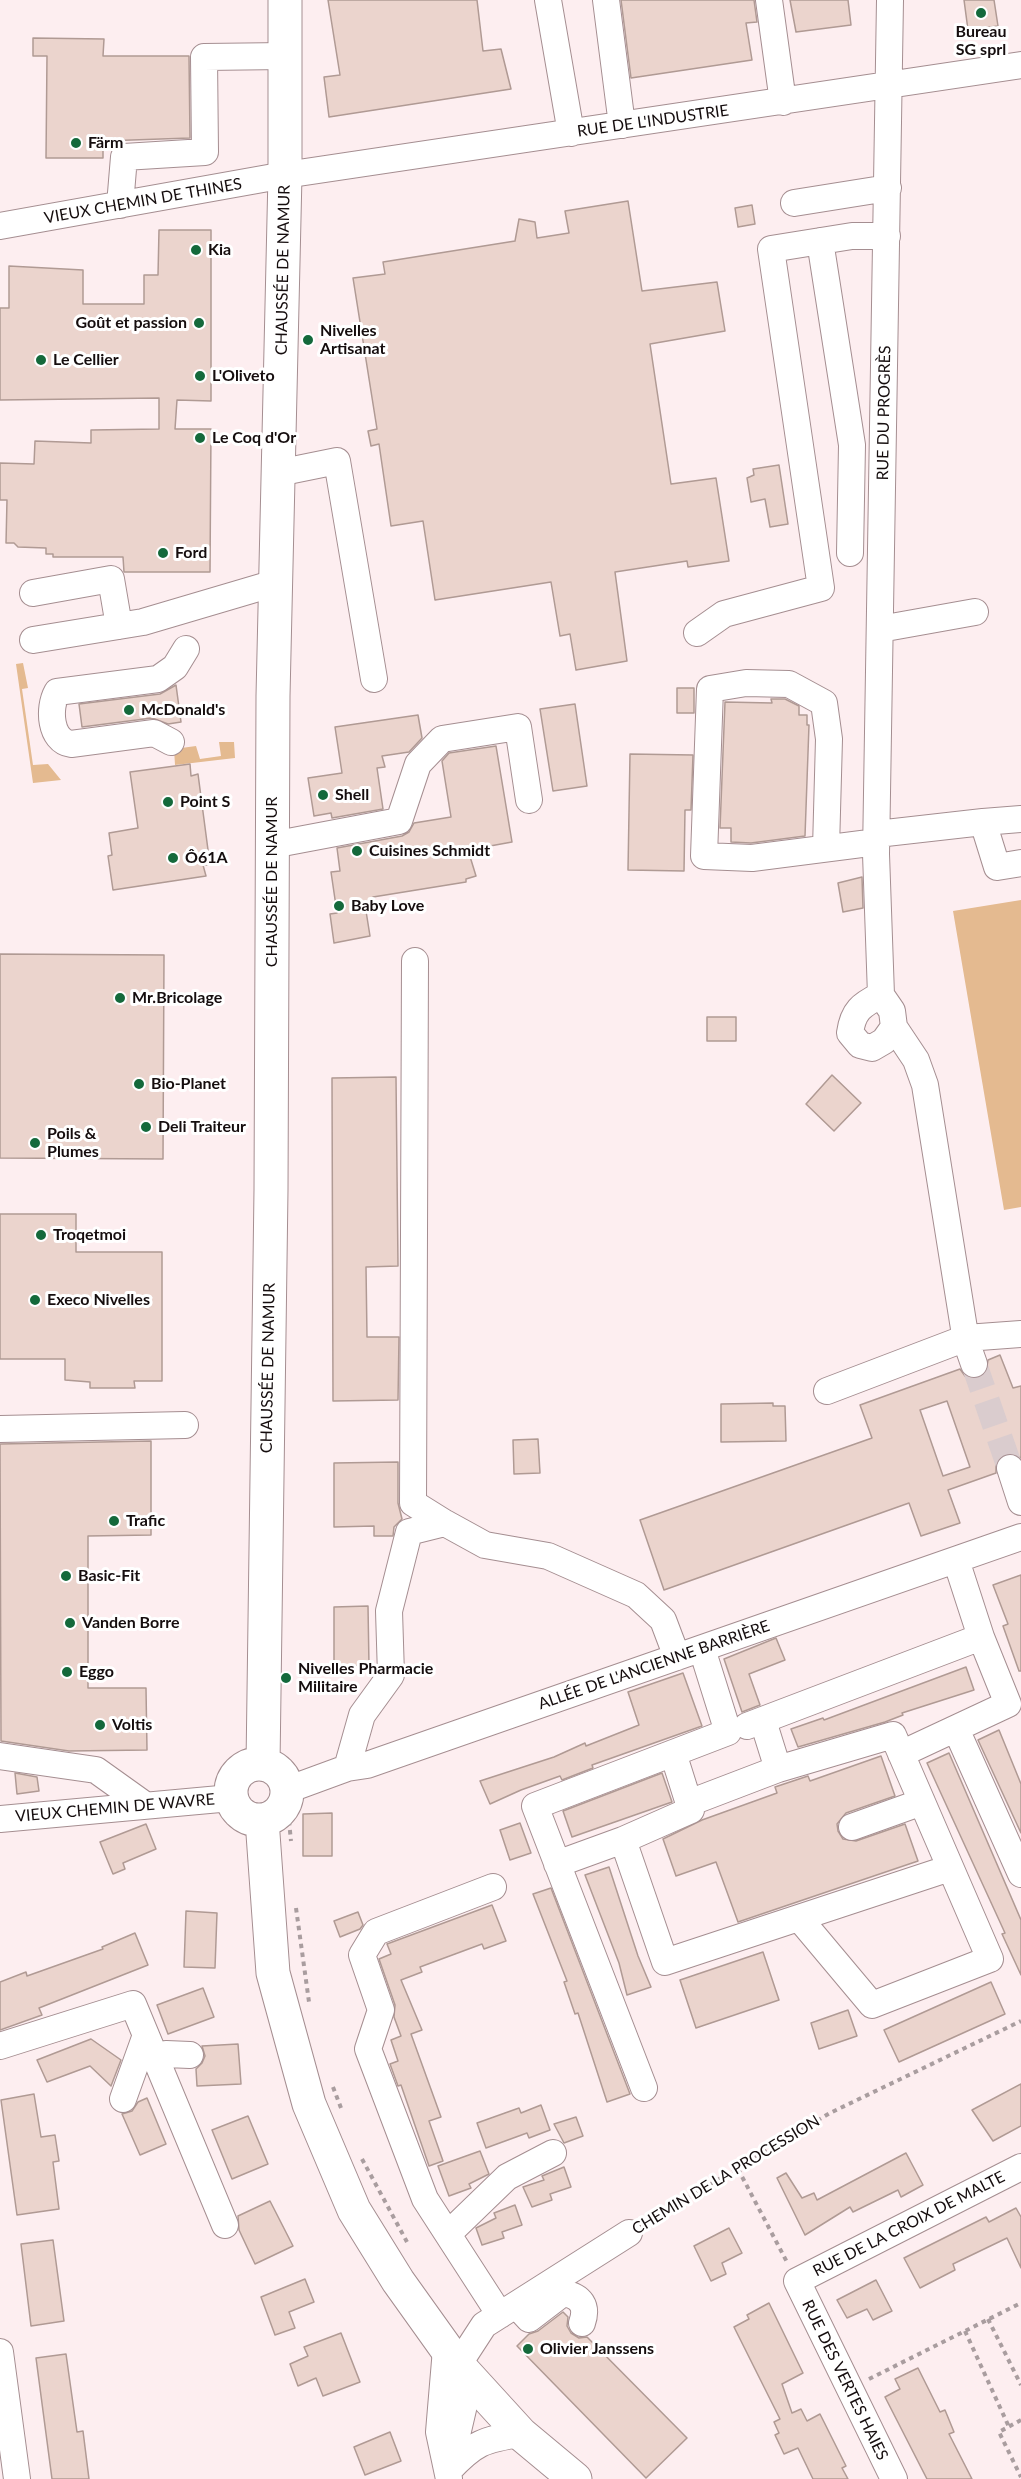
<!DOCTYPE html>
<html>
<head>
<meta charset="utf-8">
<style>
	body { margin:0 }
	canvas { display:block; background:#fdeef0 }
</style>
</head>
<body>
<canvas width="1021" height="2479"></canvas>
<script>
const ctx = document.querySelector('canvas').getContext('2d');
ctx.lineJoin = 'round';
function fillPath(path, color) {
  ctx.fillStyle = color;
  ctx.fill(path, 'evenodd');
}
function strokePath(path, color, width, dash) {
  ctx.strokeStyle = color;
  ctx.lineWidth = width;
  ctx.lineCap = dash ? 'butt' : 'round';
  ctx.setLineDash(dash || []);
  ctx.stroke(path);
}
function drawText(font, color, halo, rows, align = 'center') {
  ctx.font = font + ' Lato,sans-serif';
  ctx.lineWidth = 6;
  ctx.setLineDash([]);
  ctx.textBaseline = 'middle';
  ctx.strokeStyle = halo;
  ctx.fillStyle = color;
  for (const [text, x, y, turn = 0] of rows) {
    ctx.save();
    ctx.translate(x, y);
    ctx.rotate((+turn || 0) * Math.PI / 180);
    ctx.textAlign = isNaN(turn) ? turn : align;
    if (halo) ctx.strokeText(text, 0, 0);
    ctx.fillText(text, 0, 0);
    ctx.restore();
  }
}
fillPath(new Path2D(`
	M23,663L28,688L22,689L33,765L48,764L61,780L33,783L16,664Z
	M219,742H234L235,758L175,765L174,749L196,746L200,759L221,756Z
	M1021,900V1207L1004,1210L953,911Z`), '#e4ba90');
const building = new Path2D(`
	M328,0H477L483,51L501,49L511,89L329,117L324,77L340,75Z
	M621,0H754L757,22L746,23L752,60L631,78Z
	M790,0H848L851,25L796,32Z
	M964,0H994L998,26L968,30Z
	M33,38L104,39L103,56H189L190,138L103,141V158H46L47,56H33Z
	M628,201L642,291L717,282L725,331L650,344L671,484L716,478L729,561L688,567L687,561L615,572L627,661L576,670L570,634L560,636L551,582L435,600L423,521L391,526L379,444L371,446L368,431L377,429L353,278L385,274L383,262L515,241L519,219L535,222L537,238L569,233L565,211Z
	M752,205L755,224L738,227L735,208Z
	M159,230H211V401L177,400L175,429H211L210,572H124L123,557H53V554H46V548L18,547L14,543H6L7,500H0V463L34,464L35,441L91,443V430L159,429V398L0,400V308H9V266L83,270V304H144V275H158Z
	M779,465L788,524L770,527L765,499L751,502L747,478L754,475L753,469Z
	M176,685L181,722L168,724L152,718L82,727L79,704L160,694Z
	M677,688H694V713H677Z
	M771,699H785L799,706V715H807V725H809L805,836L751,843L731,842V828H720L725,702L772,703Z
	M575,704L587,786L553,791L540,709Z
	M418,715L422,738L409,752L382,756L385,767L377,768L383,809L332,818L331,813L314,816L308,778L342,773L335,727Z
	M496,746L512,842L468,850L476,876L466,879V882L373,897L375,909L366,911L370,936L334,943L330,914L337,913L331,872L340,871L337,848L402,836L409,832L414,823L451,817L442,761L449,753Z
	M630,754L693,755L691,810H685L684,871L628,870Z
	M190,764L191,776L198,774L210,865H203L206,876L113,890L108,856L112,855L109,833L138,828L130,772Z
	M862,877L863,908L843,912L838,883Z
	M0,954L164,955L163,1159L0,1158Z
	M707,1017H736V1041H707Z
	M832,1075L861,1103L834,1131L806,1104Z
	M396,1077L398,1266L366,1267L367,1337H399L398,1400L333,1401L332,1078Z
	M0,1214H76V1252H162V1381H134L135,1388H90V1382L65,1380V1359H0Z
	M1000,1355L1013,1388L1021,1386V1458L1014,1454H1005L996,1464V1473L948,1490L960,1523L921,1536L909,1503L664,1590L640,1520L872,1438L860,1405L960,1369L965,1376L978,1378L986,1373L988,1360ZM947,1401L970,1467L943,1476L920,1410Z
	M773,1403V1406H785L786,1441L721,1442V1404Z
	M538,1439L540,1473L514,1474L513,1440Z
	M151,1441V1535L88,1536V1688H146L147,1750L69,1751L1,1741L0,1444Z
	M398,1462V1503L402,1519L394,1527L393,1536H374V1526L334,1527V1463Z
	M1021,1575V1671H1019L1003,1626L1008,1624L993,1585Z
	M368,1606L369,1666L334,1665V1607Z
	M776,1638L785,1660L749,1674L760,1705L742,1712L724,1659Z
	M966,1667L974,1690L902,1713L903,1715L885,1722L798,1747L791,1729L823,1718L824,1720Z
	M683,1673L702,1726L592,1765L593,1768L562,1780L560,1776L521,1790L490,1804L480,1781L554,1757L585,1743L586,1746L639,1725L628,1692Z
	M999,1730L1021,1784V1833L978,1740Z
	M949,1753L1021,1920V1975L1002,1934L1005,1933L927,1763Z
	M881,1756L895,1796L846,1813L837,1824L838,1831L843,1839L856,1841L905,1824L918,1861L738,1922L716,1862L676,1876L663,1839L702,1820L777,1793L775,1787L808,1776L810,1781Z
	M15,1773L37,1777L39,1791L17,1794Z
	M662,1773L672,1802L572,1837L563,1811Z
	M332,1813V1856H303V1814Z
	M520,1823L531,1853L510,1860L500,1830Z
	M146,1824L156,1849L123,1863L125,1869L113,1874L100,1842Z
	M609,1867L638,1956L651,1987L627,1995L619,1963L585,1875Z
	M551,1888L630,2094L607,2102L578,2013L575,2014L564,1982L567,1981L533,1894Z
	M492,1905L506,1941L484,1949L482,1944L420,1967L422,1972L401,1980L422,2030L411,2034L441,2117L429,2121L443,2161L429,2166L401,2085L398,2086L390,2064L398,2061L391,2040L401,2036L394,2017L395,2005L379,1959L391,1954L387,1944Z
	M186,1911L217,1913L215,1968L184,1967Z
	M358,1912L363,1925L360,1929L340,1937L334,1921Z
	M135,1933L148,1965L39,2008L42,2015L0,2030V1982L26,1972L27,1976L103,1949L102,1947Z
	M763,1952L779,2000L696,2028L680,1980Z
	M991,1982L1005,2014L899,2062L884,2030Z
	M203,1988L214,2017L168,2034L157,2005Z
	M848,2010L857,2036L819,2049L811,2023Z
	M91,2039L121,2060L111,2086L90,2066L47,2082L37,2060Z
	M238,2044L241,2084L197,2086L196,2069L202,2063L205,2056L202,2046Z
	M1021,2084V2126L993,2141L972,2110Z
	M34,2094L41,2137L55,2135L59,2161L53,2162L59,2209L17,2215L1,2100Z
	M147,2098L166,2144L140,2155L122,2114L132,2111L138,2102Z
	M541,2105L550,2130L529,2138L527,2133L486,2148L477,2123L519,2108L521,2113Z
	M248,2116L268,2164L232,2179L212,2130Z
	M576,2117L583,2136L564,2143L554,2124Z
	M480,2151L489,2174L469,2184L471,2188L449,2196L438,2166Z
	M906,2153L923,2185L901,2197L898,2190L853,2212L850,2207L805,2235L777,2178L786,2173L802,2198L814,2193L817,2200Z
	M564,2167L571,2187L550,2194L552,2200L532,2207L523,2187L544,2180L542,2176Z
	M270,2201L293,2246L255,2264L239,2230L238,2216Z
	M515,2205L522,2225L502,2232L504,2238L482,2245L476,2228L496,2218L494,2213Z
	M1016,2208L1021,2217V2268L1007,2238L953,2264L955,2270L920,2288L904,2258L986,2217L989,2222Z
	M729,2228L742,2253L722,2263L726,2274L711,2281L694,2246Z
	M53,2240L64,2321L31,2326L21,2244Z
	M305,2279L314,2302L289,2312L295,2328L275,2335L261,2297Z
	M876,2280L892,2311L873,2320L867,2309L847,2318L837,2300Z
	M769,2303L803,2373L782,2384L792,2413L801,2409L807,2421L820,2414L846,2466L842,2468L848,2479H813L798,2448L784,2454L775,2435L779,2433L774,2422L780,2419L734,2327L749,2319L747,2315Z
	M563,2312L568,2317L567,2326L571,2333L579,2338L587,2337L687,2438L646,2478L517,2346L529,2334L538,2331Z
	M341,2333L360,2382L323,2396L316,2378L298,2386L290,2364L308,2356L304,2347Z
	M66,2354L77,2432L83,2431L89,2479H52L36,2358Z
	M918,2368L940,2412L945,2410L954,2432L949,2434L972,2479H927L885,2397L900,2389L895,2379Z
	M390,2432L401,2461L365,2475L354,2447Z`);
fillPath(building, '#ebd4cd');
strokePath(building, '#b09a94', 1.5);
strokePath(new Path2D(`
	M974,1364L1010,1468`), '#daccce', 26, [26, 13]);
const minor = new Path2D(`
	M548,0L571,133
	M606,0L622,125
	M769,0L783,102
	M794,203L888,188
	M120,205L124,157L205,152L204,57L285,56
	M0,226L285,175L1021,65
	M820,241L852,445L850,553
	M278,473L337,461L374,679
	M33,593L111,579L119,626
	M880,629L975,612
	M697,633L724,614L821,588L771,249L852,236H887
	M33,640L143,622L275,583
	M171,742L154,733L71,744C50,741 48,708 57,692L158,679L175,667L186,649
	M983,822L1021,819
	M877,834L983,822L997,867L1021,863
	M272,845L399,821L418,764L442,739L518,727L529,800
	M826,848L829,739L824,703L789,684L746,683L710,689L704,856L752,858L877,842
	M415,961L413,1503L445,1523
	M881,995C861,1005 853,1011 850,1033L860,1045L872,1048L884,1041L894,1027L892,1011L881,995L876,854L890,0
	M894,1027L916,1060L925,1085L966,1341L974,1364
	M827,1391L966,1338L1021,1334
	M0,1429L185,1425
	M1010,1468L1021,1502
	M956,1560L981,1637
	M763,1721L778,1769L893,1735L990,1959L872,2005L799,1918
	M747,1726L981,1637L1008,1704L901,1754
	M956,1729L1021,1874
	M0,1756L96,1770L145,1805
	M347,1768L362,1715L391,1675L389,1611L409,1532L445,1523L485,1545L548,1556L636,1595L663,1620L677,1657
	M287,1790L347,1768L367,1765L1021,1537
	M689,1803L778,1769
	M0,1819L231,1798
	M852,1827L922,1802
	M623,1840L691,1810L673,1753
	M557,1864L623,1840L665,1962L950,1868
	M493,1887L376,1932L362,1955L381,2010L368,2049L425,2199L500,2315
	M0,2046L133,2004L225,2225
	M166,2054L190,2055
	M644,2088L535,1806L728,1732L702,1649
	M123,2099L146,2035
	M448,2234L507,2177L553,2153
	M516,2305L529,2319L563,2293C581,2296 588,2306 582,2323
	M446,2349L439,2432L449,2479
	M0,2352L17,2479
	M458,2365L484,2325L629,2233
	M450,2465L470,2379
	M448,2471C474,2443 484,2439 521,2434
	M894,2479L797,2281L1021,2167`);
const major = new Path2D(`
	M263,1764L271,1190L273,696L285,175V0
	M231 1792a28 28 0 1 1 56 0a28 28 0 1 1-56 0Z
	M262,1820L273,1973L309,2104L354,2210L398,2281L458,2365L521,2434L575,2479`);
strokePath(minor, '#a58e91', 28);
strokePath(major, '#a58e91', 35);
strokePath(new Path2D(`
	M289,1821L291,1841
	M296,1908L309,2002
	M333,2087L341,2108
	M362,2159L407,2242
	M738,2169L788,2264
	M647,2222L830,2113L1021,2021
	M988,2319L1021,2385
	M965,2331L1009,2427
	M869,2379L1021,2303
	M1021,2420L999,2432L1021,2477`), '#a99d9f', 4, [4.5, 4.5]);
strokePath(minor, '#fff', 26);
strokePath(major, '#fff', 33);
for (const [x, y, r, color] of [
	[981,13,6,"#14693b"],
	[76,143,6,"#14693b"],
	[196,250,6,"#14693b"],
	[199,323,6,"#14693b"],
	[308,340,6,"#14693b"],
	[41,360,6,"#14693b"],
	[200,376,6,"#14693b"],
	[200,438,6,"#14693b"],
	[163,553,6,"#14693b"],
	[129,710,6,"#14693b"],
	[323,795,6,"#14693b"],
	[168,802,6,"#14693b"],
	[357,851,6,"#14693b"],
	[173,858,6,"#14693b"],
	[339,906,6,"#14693b"],
	[120,998,6,"#14693b"],
	[139,1084,6,"#14693b"],
	[146,1127,6,"#14693b"],
	[35,1143,6,"#14693b"],
	[41,1235,6,"#14693b"],
	[35,1300,6,"#14693b"],
	[114,1521,6,"#14693b"],
	[66,1576,6,"#14693b"],
	[70,1623,6,"#14693b"],
	[67,1672,6,"#14693b"],
	[286,1678,6,"#14693b"],
	[100,1725,6,"#14693b"],
	[528,2349,6,"#14693b"]
]) {
  const dot = new Path2D();
  dot.arc(x, y, r, 0, 2 * Math.PI);
  ctx.fillStyle = color;
  ctx.fill(dot);
  strokePath(dot, '#fff', 2);
}
drawText('bold 16px', '#150d0e', '#fff', [
	["Bureau",981,32,"center"],
	["SG sprl",981,50,"center"],
	["Färm",88,143],
	["Kia",208,250],
	["Goût et passion",187,323,"right"],
	["Nivelles",320,331],
	["Artisanat",320,349],
	["Le Cellier",53,360],
	["L'Oliveto",212,376],
	["Le Coq d'Or",212,438],
	["Ford",175,553],
	["McDonald's",141,710],
	["Shell",335,795],
	["Point S",180,802],
	["Cuisines Schmidt",369,851],
	["Ô61A",185,858],
	["Baby Love",351,906],
	["Mr.Bricolage",132,998],
	["Bio-Planet",151,1084],
	["Deli Traiteur",158,1127],
	["Poils &",47,1134],
	["Plumes",47,1152],
	["Troqetmoi",53,1235],
	["Execo Nivelles",47,1300],
	["Trafic",126,1521],
	["Basic-Fit",78,1576],
	["Vanden Borre",82,1623],
	["Nivelles Pharmacie",298,1669],
	["Militaire",298,1687],
	["Eggo",79,1672],
	["Voltis",112,1725],
	["Olivier Janssens",540,2349]
], 'left');
drawText('16px', '#150d0e', '#fff', [
	["RUE DE L'INDUSTRIE",653,121,-8],
	["VIEUX CHEMIN DE THINES",143,201,-10],
	["CHAUSSÉE DE NAMUR",283,270,-89],
	["RUE DU PROGRÈS",884,413,-89],
	["CHAUSSÉE DE NAMUR",272,882,-90],
	["CHAUSSÉE DE NAMUR",268,1368,-89],
	["ALLÉE DE L'ANCIENNE BARRIÈRE",654,1665,-19],
	["VIEUX CHEMIN DE WAVRE",115,1808,-5],
	["CHEMIN DE LA PROCESSION",726,2175,-31],
	["RUE DE LA CROIX DE MALTE",909,2224,-27],
	["RUE DES VERTES HAIES",845,2380,64]
]);
</script>
</body>
</html>
